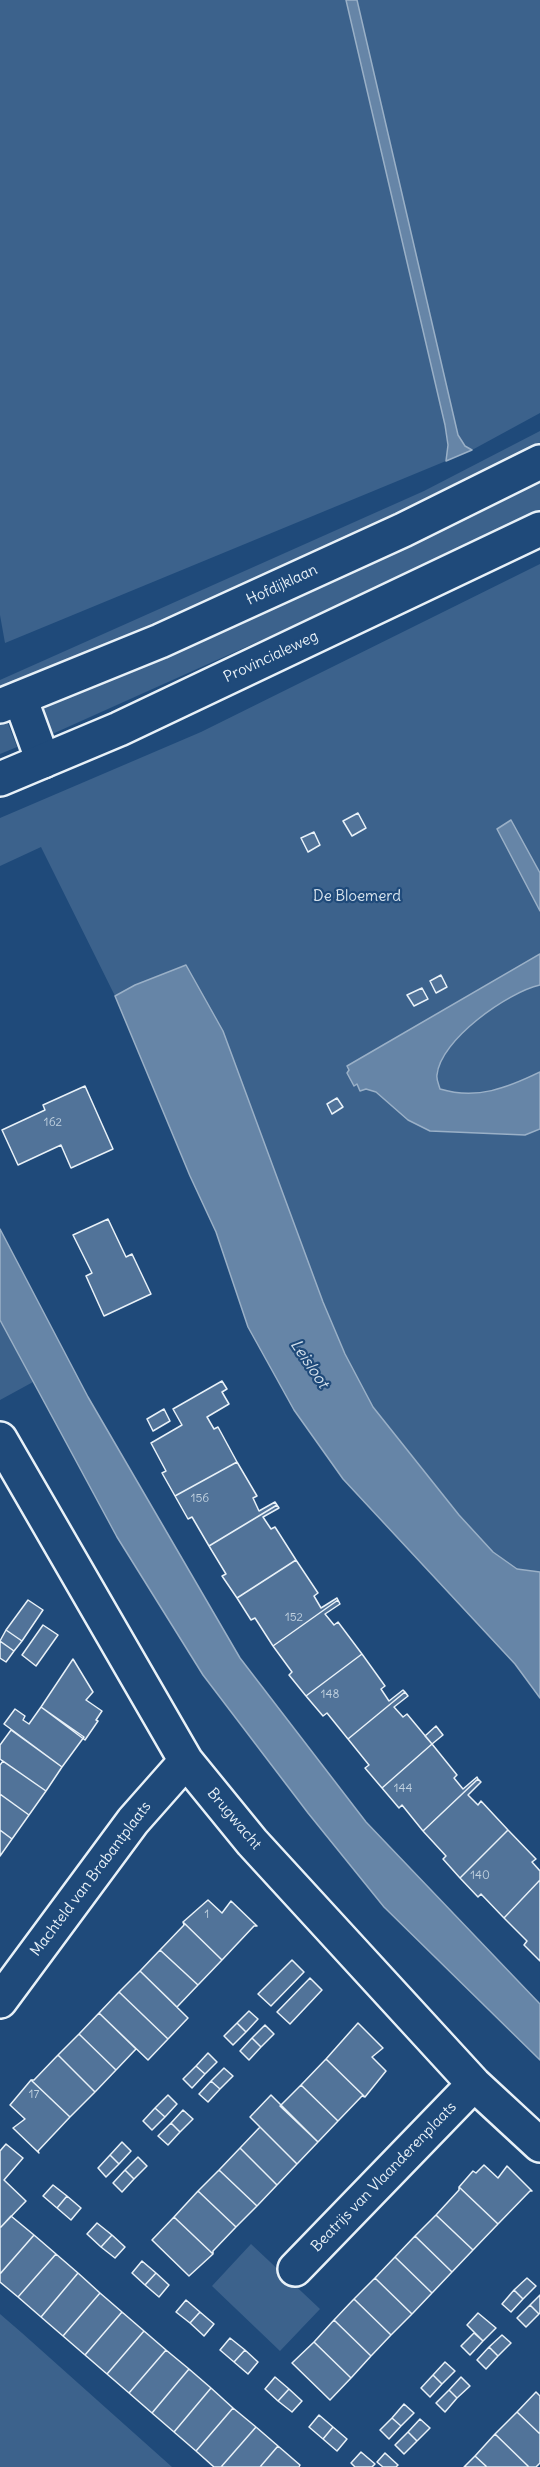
<!DOCTYPE html>
<html>
<head>
<meta charset="utf-8">
<style>
	body { margin:0 }
	canvas { display:block; background:#1f4a7a }
</style>
</head>
<body>
<canvas width="540" height="2467"></canvas>
<script>
const ctx = document.querySelector('canvas').getContext('2d');
ctx.lineJoin = 'round';
function fillPath(path, color) {
  ctx.fillStyle = color;
  ctx.fill(path, 'evenodd');
}
function strokePath(path, color, width, dash) {
  ctx.strokeStyle = color;
  ctx.lineWidth = width;
  ctx.lineCap = dash ? 'butt' : 'round';
  ctx.setLineDash(dash || []);
  ctx.stroke(path);
}
function drawText(font, color, halo, rows, align = 'center') {
  ctx.font = font + ' Delius,sans-serif';
  ctx.lineWidth = 4.5;
  ctx.setLineDash([]);
  ctx.textBaseline = 'middle';
  ctx.strokeStyle = halo;
  ctx.fillStyle = color;
  for (const [text, x, y, turn = 0] of rows) {
    ctx.save();
    ctx.translate(x, y);
    ctx.rotate((+turn || 0) * Math.PI / 180);
    ctx.textAlign = isNaN(turn) ? turn : align;
    if (halo) ctx.strokeText(text, 0, 0);
    ctx.fillText(text, 0, 0);
    ctx.restore();
  }
}
fillPath(new Path2D(`
	M0,0H346L445,425L448,445L446,461L5,643L0,615Z
	M357,0H540V413L472,450L465,446L458,435Z
	M540,431V447L300,563L0,694V680L424,491Z
	M540,477V512L453,554L50,735L36,707Z
	M540,564V1572L517,1569L493,1552L459,1515L373,1407L345,1354L323,1302L185,965L135,985L115,996L41,847L0,866V818L201,732Z
	M7,721L17,747L0,754V724Z
	M0,1320L33,1382L0,1400Z
	M251,2244L320,2309L280,2351L212,2286Z
	M0,2314L22,2333L172,2467H0Z`), '#3c628c');
const water = new Path2D(`
	M346,0H357L458,435L465,446L472,450L446,461L448,445L445,425Z
	M511,820L540,873V911L497,829Z
	M540,954V985C508,992 440,1040 437,1075C436,1079 439,1085 440,1089C477,1100 507,1088 540,1072V1129L525,1135L430,1131L408,1120L376,1092L366,1089L360,1091L357,1084L354,1086L347,1073L349,1070L347,1066Z
	M186,965L223,1031L323,1302L345,1354L373,1407L459,1515L493,1552L517,1569L540,1572V1698L515,1664L343,1479L294,1410L248,1327L216,1232L190,1176L115,996L135,985Z
	M0,1229L88,1397L240,1658L366,1822L540,2004V2060L384,1907L308,1813L203,1675L117,1537L0,1320Z`);
fillPath(water, '#6685a7');
strokePath(water, '#9ab0c7', 1.5);
const building = new Path2D(`
	M358,813L366,828L352,836L343,821Z
	M314,832L320,845L308,852L301,838Z
	M441,975L447,987L436,993L430,981Z
	M422,988L428,999L414,1006L407,995Z
	M85,1086L113,1149L71,1168L61,1145L18,1165L2,1130L45,1110L43,1105Z
	M337,1098L343,1107L332,1114L327,1104Z
	M108,1219L126,1257L132,1254L151,1294L104,1316L86,1276L92,1273L73,1235Z
	M222,1381L227,1389L222,1392L229,1404L207,1417L214,1429L218,1427L237,1462L175,1496L162,1473L166,1471L151,1443L182,1425L173,1409Z
	M164,1409L170,1421L153,1431L147,1419Z
	M237,1462L257,1496L253,1498L259,1511L275,1502L277,1505L209,1546L192,1517L188,1519L175,1496Z
	M277,1505L279,1508L263,1517L271,1529L275,1527L296,1560L237,1598L222,1576L226,1574L209,1546Z
	M296,1560L318,1593L314,1596L321,1608L337,1598L338,1600L273,1646L255,1618L251,1620L237,1598Z
	M28,1600L43,1610L22,1641L6,1630Z
	M338,1600L340,1604L325,1614L334,1625L338,1622L362,1654L306,1696L289,1675L292,1672L273,1646Z
	M43,1625L58,1635L36,1666L22,1655Z
	M6,1630L22,1641L14,1651L0,1641Z
	M0,1641L14,1651L6,1662L0,1658Z
	M362,1654L385,1686L381,1689L389,1701L403,1690L405,1692L348,1739L327,1713L323,1716L306,1696Z
	M73,1659L93,1692L86,1700L102,1711L96,1720L98,1721L85,1740L41,1707Z
	M405,1692L408,1696L394,1707L403,1717L407,1714L432,1744L382,1788L365,1768L369,1765L348,1739Z
	M41,1707L84,1737L62,1767L4,1724L15,1709L25,1716L23,1720L29,1724Z
	M436,1726L443,1735L432,1744L425,1736Z
	M11,1730L62,1767L46,1791L0,1759V1745Z
	M432,1744L457,1775L454,1778L463,1789L477,1777L478,1779L423,1831L402,1805L399,1808L382,1788Z
	M3,1761L46,1791L29,1815L0,1794V1765Z
	M478,1779L481,1782L468,1795L478,1805L481,1801L508,1830L460,1878L443,1859L446,1856L423,1831Z
	M0,1794L29,1815L12,1839L0,1830Z
	M0,1830L12,1839L0,1856Z
	M508,1830L536,1859L532,1862L540,1871V1880L504,1918L481,1894L478,1897L460,1878Z
	M540,1880V1961L524,1945L527,1941L504,1918Z
	M208,1900L222,1913L231,1901L257,1926H254L222,1960L183,1922Z
	M183,1922L222,1960L198,1985L160,1950L184,1925Z
	M160,1950L198,1985L177,2007L140,1971Z
	M292,1960L304,1972L271,2006L258,1994Z
	M140,1971L188,2018L168,2039L119,1992Z
	M310,1978L322,1990L290,2024L277,2012Z
	M119,1992L168,2039L148,2060L99,2013Z
	M249,2011L258,2019L246,2032L237,2023Z
	M99,2013L136,2049L116,2070L79,2034Z
	M237,2023L246,2032L233,2045L224,2036Z
	M358,2023L383,2048L372,2057L386,2071L365,2097L326,2059Z
	M265,2025L274,2034L261,2047L252,2038Z
	M79,2034L116,2070L95,2092L58,2055Z
	M252,2038L261,2047L249,2060L240,2051Z
	M208,2053L217,2062L205,2074L196,2066Z
	M58,2055L95,2092L70,2117L31,2080H34Z
	M326,2059L365,2097L362,2096L338,2121L301,2085Z
	M196,2066L205,2074L192,2088L183,2079Z
	M224,2068L233,2076L220,2089L211,2081Z
	M31,2080L70,2117L38,2151L39,2153L13,2128L25,2119L10,2105Z
	M211,2081L220,2089L208,2102L199,2094Z
	M301,2085L338,2121L318,2142L280,2106Z
	M168,2095L177,2104L165,2117L155,2108Z
	M271,2095L318,2142L297,2164L250,2117Z
	M155,2108L165,2117L152,2130L143,2121Z
	M183,2110L193,2119L180,2132L171,2123Z
	M171,2123L180,2132L168,2145L158,2136Z
	M260,2127L297,2164L277,2185L240,2148Z
	M122,2142L131,2151L119,2164L110,2155Z
	M6,2144L23,2158L4,2180L26,2201L0,2228V2151Z
	M240,2148L277,2185L257,2206L219,2170Z
	M110,2155L119,2164L106,2177L98,2168Z
	M138,2157L147,2166L134,2179L125,2170Z
	M484,2165L498,2178L507,2166L532,2191H530L498,2224L459,2187L473,2171L476,2173Z
	M125,2170L134,2179L122,2192L113,2183Z
	M219,2170L257,2206L236,2227L198,2191Z
	M53,2185L67,2196L57,2208L43,2196Z
	M459,2187L498,2224L473,2250L436,2215L459,2190Z
	M198,2191L236,2227L213,2251V2254L174,2217Z
	M67,2196L81,2208L71,2220L57,2208Z
	M436,2215L473,2250L452,2272L415,2236Z
	M11,2216L34,2235L0,2274V2228Z
	M174,2217L213,2254L189,2276L152,2240Z
	M97,2223L112,2235L101,2247L87,2234Z
	M34,2235L56,2254L18,2297L0,2282V2274Z
	M112,2235L125,2247L115,2258L101,2247Z
	M415,2236L452,2272L432,2293L395,2257Z
	M56,2254L78,2273L41,2317L18,2297Z
	M395,2257L432,2293L412,2314L375,2278Z
	M142,2261L156,2273L145,2285L132,2273Z
	M78,2273L100,2293L63,2336L41,2317Z
	M156,2273L169,2285L159,2297L145,2285Z
	M375,2278L412,2314L391,2335L354,2299Z
	M527,2278L536,2286L523,2299L514,2290Z
	M514,2290L523,2299L511,2312L502,2304Z
	M100,2293L122,2312L85,2355L63,2336Z
	M540,2295V2313L539,2314L530,2305Z
	M354,2299L391,2335L371,2356L334,2320Z
	M186,2300L200,2312L190,2323L176,2312Z
	M530,2305L539,2314L526,2327L517,2318Z
	M122,2312L144,2331L107,2374L85,2355Z
	M200,2312L214,2324L204,2336L190,2323Z
	M478,2313L496,2328L483,2341L467,2325Z
	M334,2320L371,2356L351,2378L314,2342Z
	M144,2331L166,2350L129,2393L107,2374Z
	M474,2333L483,2341L470,2355L461,2346Z
	M502,2335L511,2343L498,2356L489,2347Z
	M230,2338L245,2350L234,2362L220,2350Z
	M314,2342L351,2378L330,2400L292,2363Z
	M489,2347L498,2356L486,2369L477,2360Z
	M166,2350L189,2369L152,2413L129,2393Z
	M245,2350L258,2362L248,2374L234,2362Z
	M445,2362L455,2371L442,2384L433,2375Z
	M189,2369L211,2388L174,2432L152,2413Z
	M433,2375L442,2384L430,2397L421,2388Z
	M275,2377L289,2389L278,2401L265,2389Z
	M461,2377L470,2386L457,2398L449,2390Z
	M211,2388L233,2408L196,2451L174,2432Z
	M289,2389L302,2401L292,2412L278,2401Z
	M449,2390L457,2398L445,2412L436,2403Z
	M536,2392L540,2396V2434L517,2412Z
	M404,2404L414,2413L401,2426L392,2418Z
	M233,2408L256,2427L221,2467H214L196,2451Z
	M517,2412L540,2434V2463L536,2467H529L495,2434Z
	M319,2415L333,2427L323,2439L309,2427Z
	M392,2418L401,2426L389,2439L380,2430Z
	M420,2419L430,2428L417,2441L408,2432Z
	M256,2427L278,2446L260,2467H221Z
	M333,2427L347,2439L337,2451L323,2439Z
	M408,2432L417,2441L404,2454L395,2445Z
	M495,2434L529,2467H487L475,2456Z
	M278,2446L300,2465L299,2467H260Z
	M361,2452L375,2464L372,2467H355L351,2463Z
	M385,2453L398,2465L396,2467H383L377,2462Z
	M475,2456L487,2467H464Z`);
fillPath(building, '#517399');
strokePath(building, '#e8f1f8', 1.5);
const minor = new Path2D(`
	M20,698L43,761
	M0,706L160,641L403,530L540,462
	M0,1439L186,1761L252,1842L474,2084L540,2145
	M0,2001L133,1821L186,1761
	M295,2269L474,2084`);
const major = new Path2D(`
	M0,779L119,729L540,529`);
strokePath(minor, '#e8f1f8', 38);
strokePath(major, '#e8f1f8', 38);
strokePath(minor, '#1f4a7a', 33);
strokePath(major, '#1f4a7a', 33);
drawText('12px', '#c2d2e0', null, [
	["162",53,1123],
	["156",200,1499],
	["152",294,1618],
	["148",330,1695],
	["144",403,1789],
	["140",480,1876],
	["1",207,1915],
	["17",34,2095]
]);
drawText('15px', '#e8f1f8', '#1f4a7a', [
	["Hofdijklaan",282,585,-25],
	["Provincialeweg",271,657,-25],
	["Brugwacht",234,1819,50],
	["Machteld van Brabantplaats",91,1879,-53],
	["Beatrijs van Vlaanderenplaats",384,2177,-46]
]);
drawText('15px', '#d7e3ed', '#1f4a7a', [
	["De Bloemerd",357,897]
]);
drawText('italic 16px', '#d4e1ec', '#1f4a7a', [
	["Leisloot",309,1364,56]
]);
</script>
</body>
</html>
